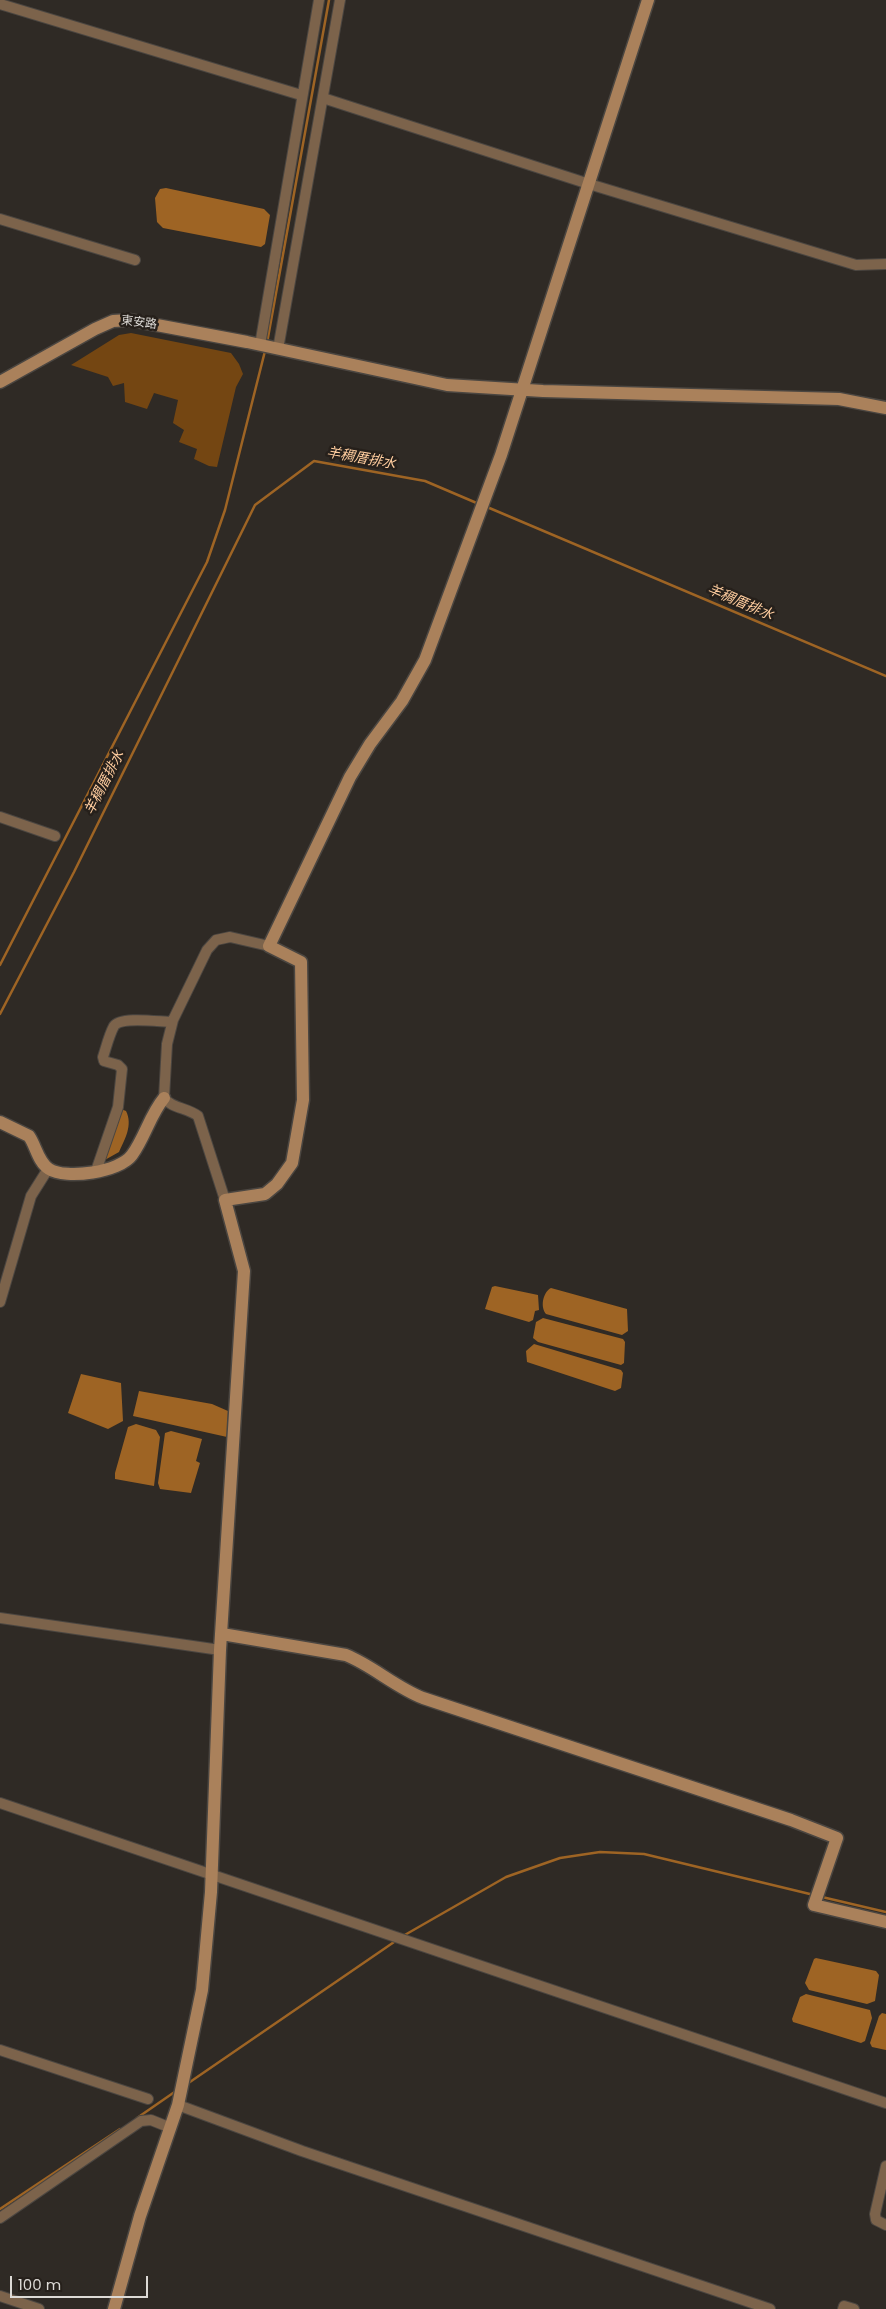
<!DOCTYPE html>
<html>
<head>
<meta charset="utf-8">
<style>
	body { margin:0 }
	#map { position:relative; width:886px; height:2309px; overflow:hidden; background:#2f2a25; font-family:Poppins,sans-serif }
	canvas { display:block }
	.scale { position:absolute; left:10px; top:2276px; width:138px; height:22px; box-sizing:border-box; border:2px solid #dddad6; border-top:0; padding-left:6px; font-size:15px; line-height:18px; white-space:nowrap; color:#dddad6; -webkit-text-stroke:4px #26201b; paint-order:stroke }
</style>
</head>
<body>
<div id="map">
<canvas width="886" height="2309"></canvas>
<div class="scale">100 m</div>
</div>
<script>
const ctx = document.querySelector('canvas').getContext('2d');
ctx.lineJoin = 'round';
function fillPath(path, color) {
  ctx.fillStyle = color;
  ctx.fill(path, 'evenodd');
}
function strokePath(path, color, width, dash) {
  ctx.strokeStyle = color;
  ctx.lineWidth = width;
  ctx.lineCap = dash ? 'butt' : 'round';
  ctx.setLineDash(dash || []);
  ctx.stroke(path);
}
function drawText(font, color, halo, rows, align = 'center') {
  ctx.font = font + ' Poppins,"Noto Sans TC",sans-serif';
  ctx.lineWidth = 5;
  ctx.setLineDash([]);
  ctx.textBaseline = 'middle';
  ctx.strokeStyle = halo;
  ctx.fillStyle = color;
  for (const [text, x, y, turn = 0] of rows) {
    ctx.save();
    ctx.translate(x, y);
    ctx.rotate((+turn || 0) * Math.PI / 180);
    ctx.textAlign = isNaN(turn) ? turn : align;
    if (halo) ctx.strokeText(text, 0, 0);
    ctx.fillText(text, 0, 0);
    ctx.restore();
  }
}
fillPath(new Path2D(`
	M131,333L231,353L239,364L243,374L236,387L217,467L209,466L194,459L197,449L179,442L184,430L173,423L178,400L154,393L147,409L125,402L124,383L113,386L108,377L71,365L119,335Z`), '#744612');
fillPath(new Path2D(`
	M166,188L264,209L270,215L265,244L261,247L163,228L157,222L155,198L160,189Z
	M121,1109L126,1111C133,1125 125,1139 119,1152L103,1161Z
	M495,1286L538,1295L539,1310L535,1311L533,1320L529,1322L485,1309L492,1287Z
	M551,1288L627,1309L628,1331L622,1335L546,1314C540,1307 543,1292 551,1288Z
	M543,1318L623,1339L625,1342L624,1363L621,1365L538,1342L533,1338L536,1322Z
	M534,1344L621,1370L623,1373L621,1388L615,1391L527,1362L526,1351Z
	M81,1374L121,1383L123,1421L108,1429L68,1413Z
	M139,1391L212,1404L228,1411L227,1437L133,1416Z
	M136,1424L156,1430L160,1437L154,1486L115,1479V1473L128,1427Z
	M171,1431L202,1439L196,1461L200,1463L191,1493L160,1489L158,1483L165,1433Z
	M816,1958L876,1971L879,1975L875,2001L867,2004L809,1990L805,1983L814,1959Z
	M806,1994L870,2010L872,2018L865,2041L861,2043L793,2022L792,2019L800,1997Z
	M882,2013L886,2014V2050L872,2047L870,2043L879,2016Z`), '#9e6424');
strokePath(new Path2D(`
	M267,343L329,0
	M487,507L886,676
	M0,965L207,562L225,510L265,351
	M0,1014L74,872L255,505L314,461L425,481L479,504
	M822,1897L886,1912
	M403,1936L506,1877L560,1858L600,1852L644,1854L814,1895
	M187,2084L397,1940
	M137,2118L176,2091
	M0,2209L120,2129`), '#9e6424', 2.5);
const street = new Path2D(`
	M0,4L301,95
	M323,98L589,184L856,265L886,264
	M0,219L135,260
	M260,345L319,0
	M278,349L340,0
	M0,817L55,836
	M96,1171L118,1107L122,1069L118,1065L104,1061L103,1057C106,1048 109,1035 114,1026C121,1016 160,1022 172,1022
	M225,1200L198,1116C188,1108 171,1108 164,1098L167,1044L173,1020L207,950L216,940L230,937L269,946
	M0,1302L31,1196L48,1169
	M0,1618L220,1650
	M0,1803L886,2103
	M0,2050L148,2099
	M178,2105L302,2151L770,2309
	M886,2166L875,2214L876,2220L886,2225
	M0,2218L141,2121L151,2120L171,2128
	M0,2296L39,2309
	M843,2309L844,2306L854,2309`);
const secondary = new Path2D(`
	M0,382L95,329L113,321L130,320L247,342L447,385L543,391L839,399L886,408
	M0,1122L29,1136C36,1146 38,1162 49,1169C66,1180 120,1172 132,1155C145,1137 150,1115 164,1098
	M222,1634L346,1655C373,1666 395,1687 423,1698L791,1820L837,1838L814,1905L886,1922
	M114,2309L140,2216L178,2105L202,1990L211,1892L220,1650L244,1271L225,1200L265,1194L277,1184L292,1163L303,1100L301,962L269,946L350,777L370,744L402,701L425,660L501,455L648,0`);
strokePath(street, '#4b4641', 12);
strokePath(secondary, '#4b4641', 15);
strokePath(street, '#7c634b', 10);
strokePath(secondary, '#aa815b', 12);
drawText('12px', '#dddad6', '#26201b', [
	["東安路",139,323,7]
]);
drawText('italic 14px', '#ffcd9f', '#26201b', [
	["羊稠厝排水",361,459,10],
	["羊稠厝排水",740,603,23],
	["羊稠厝排水",105,783,-63]
]);
</script>
</body>
</html>
